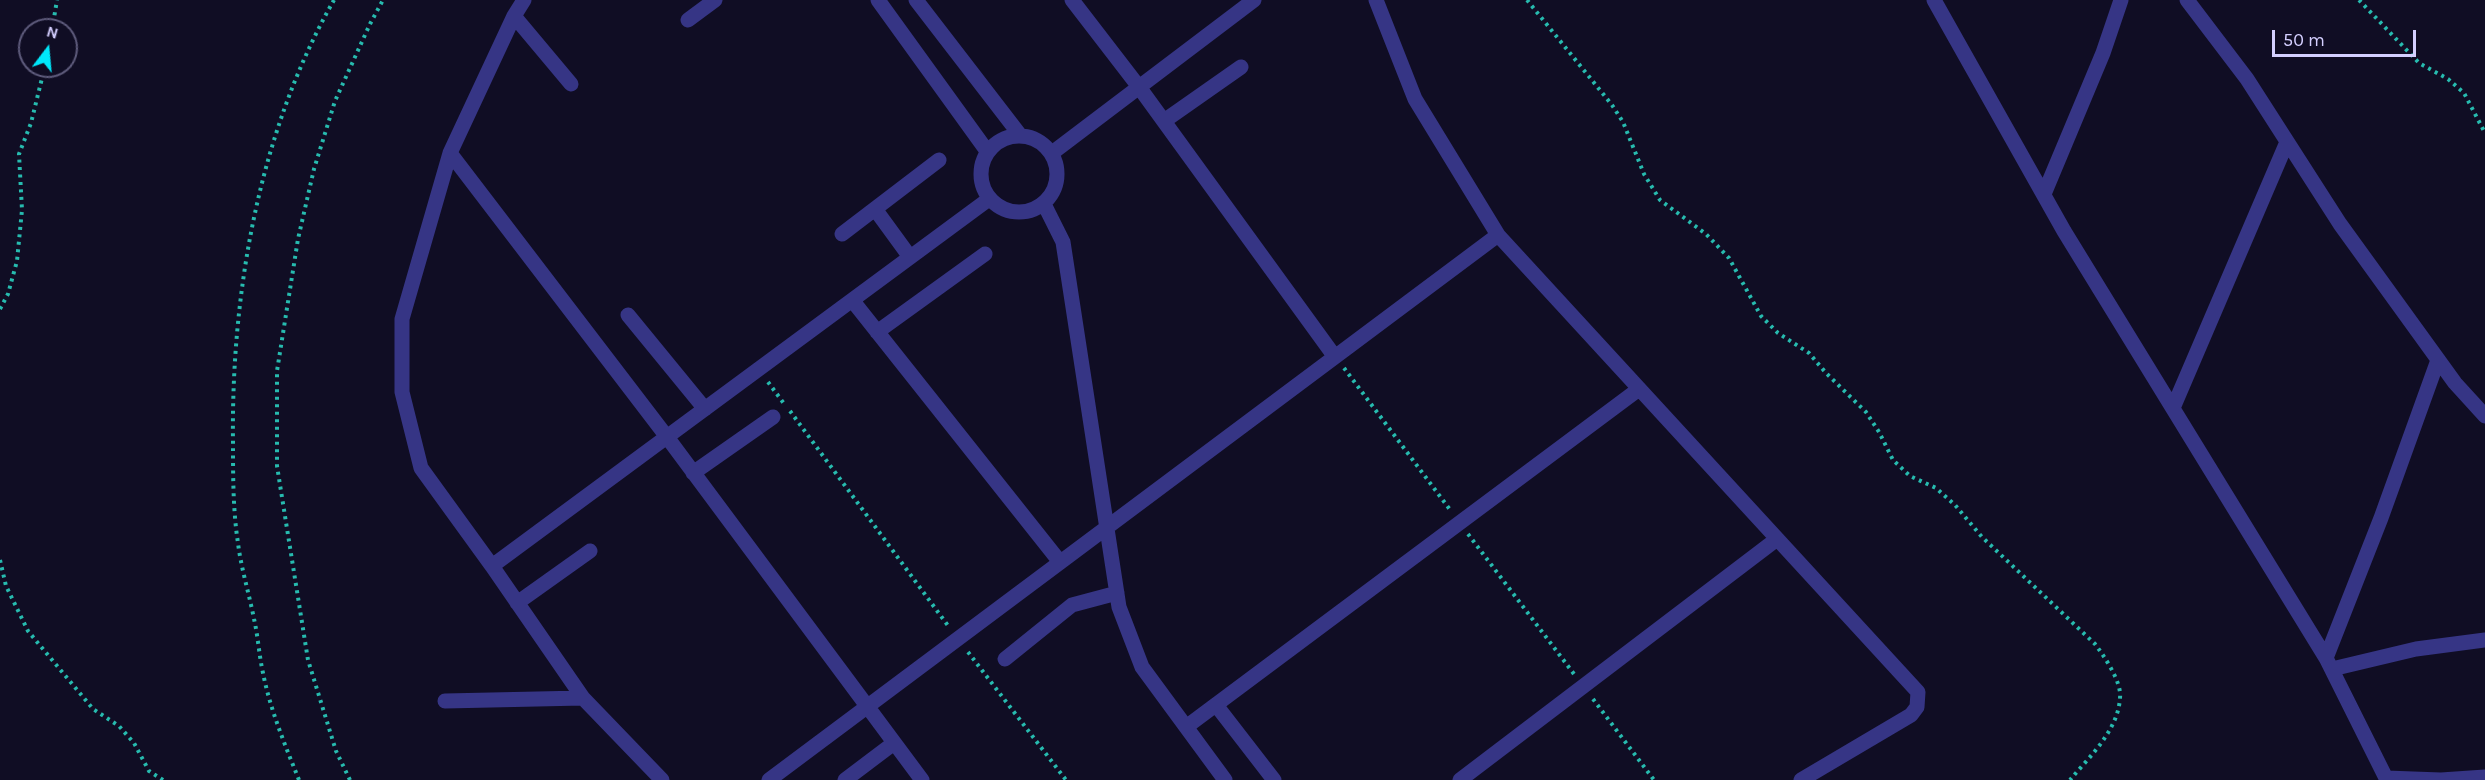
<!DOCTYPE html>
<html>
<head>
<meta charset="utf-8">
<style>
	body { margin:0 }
	#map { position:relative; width:2485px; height:780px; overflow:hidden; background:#100d24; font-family:Karla,sans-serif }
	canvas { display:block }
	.north { position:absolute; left:18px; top:18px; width:60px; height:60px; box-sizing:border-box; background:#100d24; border:2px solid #5e5b7c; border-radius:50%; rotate:16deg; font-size:16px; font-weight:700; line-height:24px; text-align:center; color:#d4cfff }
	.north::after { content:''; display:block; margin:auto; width:21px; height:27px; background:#00e7fa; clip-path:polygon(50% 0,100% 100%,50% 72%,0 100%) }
	.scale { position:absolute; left:2272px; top:30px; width:144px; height:27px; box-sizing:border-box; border:3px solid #d4cfff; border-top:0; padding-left:8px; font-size:18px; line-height:21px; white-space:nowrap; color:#d4cfff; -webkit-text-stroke:4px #100d24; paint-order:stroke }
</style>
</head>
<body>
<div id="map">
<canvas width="2485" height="780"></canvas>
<div class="north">N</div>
<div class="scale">50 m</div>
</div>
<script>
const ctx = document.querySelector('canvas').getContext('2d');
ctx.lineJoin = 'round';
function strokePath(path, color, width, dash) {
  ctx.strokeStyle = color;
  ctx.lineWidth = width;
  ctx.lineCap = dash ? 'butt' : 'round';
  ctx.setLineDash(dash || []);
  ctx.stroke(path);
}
strokePath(new Path2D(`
	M1527,0L1612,105L1623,122L1644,174L1660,200L1706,234L1729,258L1761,316L1778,333L1809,353L1826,373L1866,412L1879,432L1893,460L1910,476L1936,488L1955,505L1982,537L2095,644C2104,656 2122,682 2120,698C2118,731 2089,757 2070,780
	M2359,0L2419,63L2448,79L2464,93L2485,133
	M52,30L57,0
	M0,309L8,294L17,261L22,210L19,154L31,123L45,66
	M1344,368L1451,511
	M768,382L785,405
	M790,411L949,627
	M1468,534L1574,674
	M0,560L6,586L28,631L93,709L119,726L134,743L149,771L163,780
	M968,652L1066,780
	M1593,699L1654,780
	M299,780C285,745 270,709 263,673C259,655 258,636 254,619C249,593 241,568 238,543C233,511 233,476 233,443C231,294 259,131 334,0
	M350,780L336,751L308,660L277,466V371L298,239L314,169L335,101L370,24L383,0`), '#27bbaf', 4, [3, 4.5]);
strokePath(new Path2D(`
	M524,0L514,16L450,153L402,319V392L421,468L492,566L583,698L662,780
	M878,0L987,151
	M916,0L1020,135
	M1072,0L1139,87L1335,357
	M1376,0L1415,99L1498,235L1918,692L1917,707L1911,715L1801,780
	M1934,0L2064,231L2326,658L2387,780
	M2187,0L2247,79L2340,224L2455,383L2485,416
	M514,16L571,84
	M688,20L715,0
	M1164,121L1241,67
	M981 174a38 38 0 1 1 76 0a38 38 0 1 1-76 0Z
	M450,153L667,437L922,780
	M1052,153L1254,0
	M2044,194L2103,53L2121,0
	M1044,204L1063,242L1119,607L1142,667L1225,780
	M875,209L910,257
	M842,234L939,160
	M852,300L1060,562
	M628,315L705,409
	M877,332L985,254
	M2173,408L2287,142
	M693,473L773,417
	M492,566L989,199
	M517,603L590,551
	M2326,658L2381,518L2438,360
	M1005,659L1072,605L1117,593
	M2332,669L2416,649L2485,640
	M445,701L583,698
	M1216,705L1274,780
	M1186,727L1639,389
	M2386,778L2441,780L2485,777
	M769,780L1498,235
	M845,780L894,743
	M1460,780L1777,539`), '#363585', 15);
</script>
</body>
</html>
